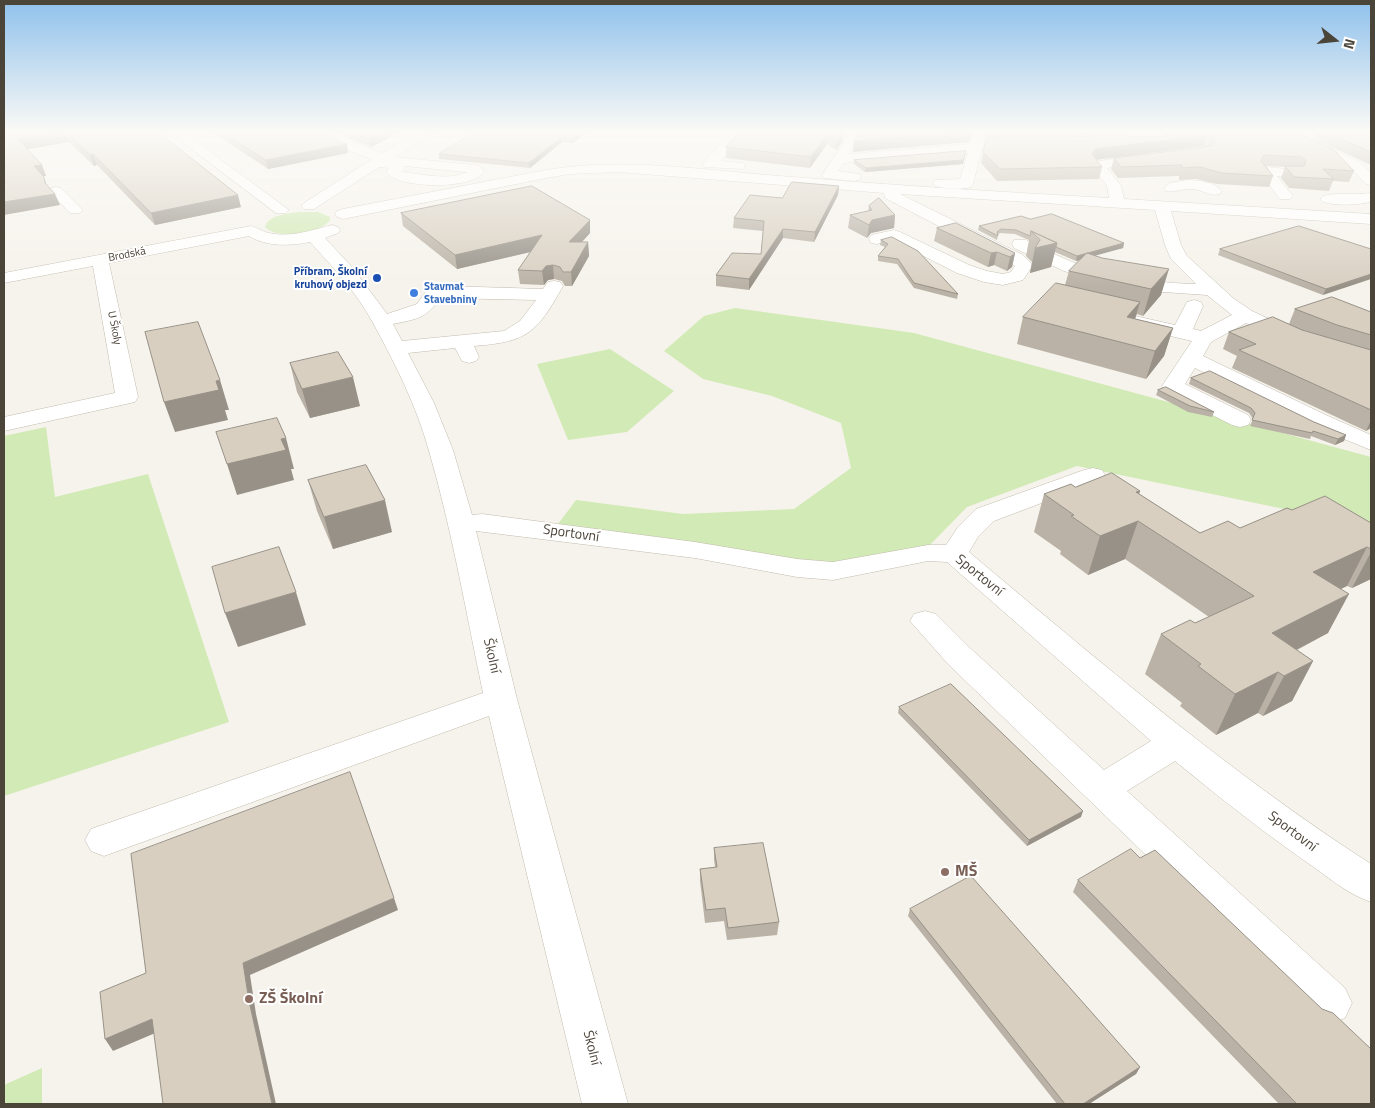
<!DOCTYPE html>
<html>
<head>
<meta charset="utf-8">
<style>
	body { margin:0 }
	#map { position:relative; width:1375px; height:1108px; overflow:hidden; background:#f6f3ec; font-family:"Titillium Web",sans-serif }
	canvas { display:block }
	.frame { position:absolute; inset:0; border:5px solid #4b4439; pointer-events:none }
	.north { position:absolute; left:1310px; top:15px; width:50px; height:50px; -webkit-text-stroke:4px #fff; paint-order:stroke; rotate:106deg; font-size:14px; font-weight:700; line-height:20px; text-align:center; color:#4b4439 }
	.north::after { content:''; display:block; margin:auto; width:18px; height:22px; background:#4b4439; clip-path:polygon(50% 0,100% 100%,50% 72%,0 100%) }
</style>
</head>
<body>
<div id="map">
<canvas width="1375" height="1108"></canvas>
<div class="frame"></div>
<div class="north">N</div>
</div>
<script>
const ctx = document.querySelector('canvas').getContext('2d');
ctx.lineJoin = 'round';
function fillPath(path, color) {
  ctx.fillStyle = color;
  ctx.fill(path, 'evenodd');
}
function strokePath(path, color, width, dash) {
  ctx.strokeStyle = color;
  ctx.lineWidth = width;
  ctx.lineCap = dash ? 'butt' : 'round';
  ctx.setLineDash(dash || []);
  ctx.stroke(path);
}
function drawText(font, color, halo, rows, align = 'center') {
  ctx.font = font + ' "Titillium Web",sans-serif';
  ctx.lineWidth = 4;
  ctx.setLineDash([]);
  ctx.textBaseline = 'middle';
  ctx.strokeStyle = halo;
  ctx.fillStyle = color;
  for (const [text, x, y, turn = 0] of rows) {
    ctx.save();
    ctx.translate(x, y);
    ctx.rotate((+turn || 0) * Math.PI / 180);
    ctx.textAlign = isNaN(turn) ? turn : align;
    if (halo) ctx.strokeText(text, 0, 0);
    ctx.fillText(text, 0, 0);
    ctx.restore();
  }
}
fillPath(new Path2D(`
	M298,212H318L330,217V220C321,234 276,240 265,227C268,215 287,214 298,212Z
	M735,308L914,333L1371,457V527L1077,466L967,507L925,550L839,567L555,528L576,500L683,514L794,509L851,468L841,423L772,396L703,379L664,351L704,316Z
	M610,349L674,391L627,432L568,440L537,364Z
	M46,427L55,497L148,474L229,722L4,796V436Z
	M42,1068V1104H4V1085Z`), '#d2eab5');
const minor = new Path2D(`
	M169,132H183L289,210L286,213H276Z
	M320,132H335L351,142L382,153L420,132H435L395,157L475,165L480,166L484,172C472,190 398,189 386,172L389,168L379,167L314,209H304L301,206L304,203L372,159L341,148ZM404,166L466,172H468C449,181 422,174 402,172Z
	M732,132H745L721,161L743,163L745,166L743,169L705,167L703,164L705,161Z
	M851,132H863L849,154L970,144L974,132H986L973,184L971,187C960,190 946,189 935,186L933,183L935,180L960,179L968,153L844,163L838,171L859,174L861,177L859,180L854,181L824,178L822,175Z
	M1289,132H1334L1328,136L1265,142L1259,138L1265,134Z
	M1309,140L1360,162L1371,173V185L1366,184L1350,168L1304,147L1302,144L1304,141Z
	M1149,154L1156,158L1154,161L1107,168L1121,186L1124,199L1371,214V224L1171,211L1181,245L1187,256L1233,298L1252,311L1299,333L1302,337L1299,341C1282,345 1261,330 1246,323L1211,342L1203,356L1328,416L1371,435V450L1312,426L1195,368L1185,384L1248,415L1251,420L1248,425L1240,427L1232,425L1165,391L1162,386L1192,341L1128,326L1125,322L1128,318L1135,316L1175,325L1187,302L1194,300L1201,302L1203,306L1193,329L1201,331L1232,315L1207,295L1149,291L1103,283L1064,271L1014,248L1012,244L1014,240H1026C1046,250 1065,260 1086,267C1121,279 1159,283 1196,284L1171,259L1165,245L1155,210L900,194L1023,255L1033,265L1023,280L1003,285L984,282L957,273L892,240L877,244L871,243L869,239L871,235L894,230L900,232L969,265L987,271L1003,274L1011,272L1015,266L885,198L884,193L618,172L570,174L546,178L343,219L337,217L335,214L337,211L343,209L546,170C623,157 703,170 780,176C890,185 999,192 1109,198L1107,186L1091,165L1093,162Z
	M1266,167L1298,170L1300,173L1298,176H1277L1293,196L1290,199H1280L1259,171L1261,168Z
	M1187,180C1198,180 1215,182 1222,191L1220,194C1211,197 1203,190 1193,189C1183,188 1175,193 1166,191L1164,188L1170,183Z
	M56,187L61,188L83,210L80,213H70L51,194L49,191L51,188Z
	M1371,193V202C1356,205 1338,206 1323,202L1320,199L1323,196C1338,192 1355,195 1371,193Z
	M332,225L338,227L340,230L338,233L325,238L352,267L387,314L417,304L427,290L445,286L543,289L548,282L554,281L560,282L563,286C537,332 529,342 474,346L479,357L476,361L469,363L462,361L455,348L408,353L434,403L453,450L472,515L482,514L695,542L797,559L833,562L928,545H946L958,527L976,509L1084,470L1093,468L1102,470L1105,475L1102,480L994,521L978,537L969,552C1099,661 1228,772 1371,864V902C1350,895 1333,881 1315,868C1267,835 1220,798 1175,761L1127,791L1345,988L1352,1003L1345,1018L1330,1024L1315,1018L948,664L910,621L914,614L925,611L936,614L970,648L1104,770L1151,741L947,562L928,561L833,580L797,577L695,558L476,531L517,699L628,1104H582L489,716L104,856L91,851L85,840L91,829L483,693C466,612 452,530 429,451C417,407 395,363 373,323C357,293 333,267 310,242C290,246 267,247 249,236L109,263L138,397L135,402L4,431V417L115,393L93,266L4,283V273L251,226C258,228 263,232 269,233C291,238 311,230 332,225ZM440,298H445L536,300L520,321L504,331L402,341L393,324C417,319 426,319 440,298Z`);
strokePath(minor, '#c2bbae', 1);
fillPath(minor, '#fff');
fillPath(new Path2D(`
	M4,132H158L241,207L155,225L97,165L94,166L69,142L27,149L42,165L46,176H43L47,186L60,205Z
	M212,132H326L348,153L268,169Z
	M338,132H400L371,147L352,140Z
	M587,132L573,143L562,142L530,168L439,159V154Z
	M740,132H843V141L836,150L827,144L810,168L726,158V147Z
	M987,132H1121L1127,136L1131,137L1163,136L1162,132H1266L1229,135L1354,171L1349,182L1333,181L1329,191L1289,188L1281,178L1285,167L1266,166L1273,176L1269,187L1217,184L1196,179L1179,180V176L1118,178L1111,169L1114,158L1205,147L1203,146L1096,160L1102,167L1099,179L997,181L981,163L983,152L1091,136L1090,135L986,138Z
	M1317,132H1371V165L1314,139Z
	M965,155L963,164L865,172L854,164V160Z
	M839,186L838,195L814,242L783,238L749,290L716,286V275L761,254L763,231L733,228L734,218L782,198Z
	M869,206L895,215L894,228L871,233L867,238L848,228L850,215L868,211Z
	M401,213L590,233L582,242H588L589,256L572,286H565L562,281L554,279L548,280L544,285L520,284L518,270L531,252L457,269L403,226Z
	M1030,219L1124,243L1123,248L1095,255L1161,295L1143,316L1137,314L1135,319L1173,328L1164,356L1146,379L1017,344L1023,317L1065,285L1069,271L1080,260L1076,261L1055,252L1051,267L1030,273L1032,262L1026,256L1029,240L1015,234L1000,233L998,235L997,240L978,230L979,226Z
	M937,228L1015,253L1012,267L1007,271L994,265L988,267L934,241Z
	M892,237L958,294L957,299L914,288L897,264L878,261V256L885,247L880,245L881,240Z
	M1220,249H1371L1323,295L1218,255Z
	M1295,309L1371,312V428L1366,431L1232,368L1237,356L1223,349L1229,332L1289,324Z
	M290,363L360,406L310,418L297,392Z
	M1191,378L1314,422L1346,435L1344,441L1335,445L1311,436L1310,439L1250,426L1253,419L1249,413L1189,384Z
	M1158,390L1214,412L1212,417L1188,412L1156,395Z
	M308,480L392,532L333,549L317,511Z
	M1075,487L1140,491L1139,494L1200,533L1240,528L1292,510L1371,523V579L1352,588L1347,586L1341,589L1328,633L1297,650L1313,661L1292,701L1263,716L1258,713L1216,735L1180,706L1182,703L1145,674L1161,634L1195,623L1209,617L1125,559L1088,575L1060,554L1061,551L1034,532L1044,494Z
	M899,707L1081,817L1027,846L898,713Z
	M714,848L779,922L777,935L727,940L724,921L705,923L700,881V869L715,867L714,860Z
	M1140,858L1371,1104H1279L1073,892L1078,880Z
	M910,909L1140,1067L1136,1074L1089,1104H1057L908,916Z`), '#bab2a6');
fillPath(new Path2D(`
	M4,132H20L4,135Z
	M61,132H65L69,142L22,150L18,139Z
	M382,132H400L371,147L369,139Z
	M580,132H587L573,143L572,138Z
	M842,132H843V141L836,150L837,139Z
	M966,132H973L969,142L853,152L854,141Z
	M1221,132H1266L1227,135Z
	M828,133L827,144L810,168L811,157Z
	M1207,135L1203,146L1093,160L1092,154L1095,149Z
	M562,137V142L530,168L529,163Z
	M347,144L348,153L268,169L266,160Z
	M966,151L963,164L865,172L866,168Z
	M93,154L97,165L94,166L90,155Z
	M42,165L46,176L38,177L34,166Z
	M44,177L48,189L55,194L60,205L4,215V202L45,183Z
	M839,186L838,195L814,242L815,232Z
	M238,195L241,207L155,225L151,213Z
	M895,215L894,228L871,233L867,238L869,225L872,220Z
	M590,220V233L570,255L569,242Z
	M783,229V238L749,290V279Z
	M542,235L543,249L457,269L455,255Z
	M588,242L589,256L572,286L571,272Z
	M1057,243L1051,267L1030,273L1035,248Z
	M1124,243L1123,248L1076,261L1077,256Z
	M997,252L994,265L988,267L991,253Z
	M1015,253L1012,267L1007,271L1010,257Z
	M553,265L554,279L548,280L544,285L542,271L546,266Z
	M1169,269L1161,295L1143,316L1151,289Z
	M1371,274V279L1323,295L1326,289Z
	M1140,302L1132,329L1127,317Z
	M1173,328L1164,356L1146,379L1155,351Z
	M353,377L360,406L310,418L302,389Z
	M220,380L229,410H225L228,420L175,432L164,402L216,381Z
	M1371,420V428L1366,431Z
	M1346,435L1344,441L1335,445L1338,439Z
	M286,438L294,469H291L294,480L237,495L227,464L281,439Z
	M1140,491L1128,525L1138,521L1125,559L1088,575L1100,536L1136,492Z
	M385,500L392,532L333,549L324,517Z
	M1367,547L1347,586L1294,611L1313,572Z
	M1371,552V579L1352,588Z
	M296,592L306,625L238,647L225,613Z
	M1349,594L1328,633L1252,673L1272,633Z
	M1313,661L1292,701L1263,716L1284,676Z
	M1278,672L1258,713L1216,735L1235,694Z
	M1083,811L1081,817L1027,846L1029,840Z
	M394,898L398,910L250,975L256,1014L276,1104H272L249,1001L243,963Z
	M152,1019L160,1031L113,1051L105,1039Z
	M1140,1067L1136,1074L1089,1104H1083Z`), '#979187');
const building = new Path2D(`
	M19,132H61L18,139L42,165L34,166L44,177L45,183L55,194L4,202V134Z
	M66,132H158L238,195L151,213L93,154L90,155Z
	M222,132H326L338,141L347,144L266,160Z
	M350,132H382L369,139Z
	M474,132H580L572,138L562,137L529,163L439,154Z
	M740,132H842L837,139L828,133L811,157L726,147Z
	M861,132H966L854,141Z
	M1098,132H1121L1127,136L1131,137L1168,136L1167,132H1225L1231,136L1274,132H1295L1333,149L1354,171L1323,169L1334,179L1294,177L1285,166H1304L1306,161L1302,157L1264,155L1261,161L1273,176L1221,173L1200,167L1182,168V165L1121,167L1114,158L1212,146L1215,140L1212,136L1207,135L1095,149L1092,154L1102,167L1000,169L983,152L986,139L1093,136Z
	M1326,132H1371V152Z
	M966,151L963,160L866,168L854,160Z
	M792,182L839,186L815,232L783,229L749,279L716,275L732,253L761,254L764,221L734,218L750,195L782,198Z
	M532,186L590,220L569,242H588L571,272H563L560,267L553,265L546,266L542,271L518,270L542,235L455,255L401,213Z
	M879,198L895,215L872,220L869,225L850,215L872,210L869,206Z
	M1052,214L1124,243L1077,256L1056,247L1057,243L1031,231L1030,236L1016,230L1001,229L997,232L998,236L979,226L1021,216L1030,219Z
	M956,223L1015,253L1010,257L997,252L991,253L937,228Z
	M1299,226L1371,249V274L1326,289L1220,249Z
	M1031,231L1057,243L1035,248L1040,240Z
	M892,237L918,251L958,294L914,283L898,259L878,256L888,244L881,240Z
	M1087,253L1102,258L1169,269L1151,289L1069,271Z
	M1056,283L1140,302L1127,317L1173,328L1155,351L1023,317Z
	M1332,297L1371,312V335L1337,325L1295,309Z
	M1273,317L1302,330L1371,350V410L1239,350L1256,344L1229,332Z
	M198,322L220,380L216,381L219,390L164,402L145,332Z
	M338,352L353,377L302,389L290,363Z
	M1210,371L1314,422L1346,435L1338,439L1313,431L1312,433L1252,420L1255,413L1251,408L1191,378Z
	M1166,387L1214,412L1190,406L1158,390Z
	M277,418L286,438L281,439L286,450L227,464L216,432Z
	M366,465L385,500L324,517L308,480Z
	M1112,473L1140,491L1136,492L1200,533L1228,521L1240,528L1287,508L1292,510L1325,496L1371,523V549L1367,547L1313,572L1349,594L1272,633L1313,661L1284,676L1278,672L1235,694L1198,666L1201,664L1161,634L1190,620L1195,623L1254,596L1138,521L1100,536L1071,516L1074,515L1044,494L1071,484L1075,487Z
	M279,547L296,592L225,613L212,567Z
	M951,684L1083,811L1029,840L899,707Z
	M350,772L394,898L243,963L249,1001L272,1104H163L152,1019L105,1039L100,992L146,973L131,854Z
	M763,843L779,922L728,928L725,908L706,910L700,869L717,867L714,848Z
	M1131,849L1140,858L1155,850L1322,1009L1333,1013L1371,1049V1104H1297L1078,880Z
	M971,876L1140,1067L1083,1104H1065L910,909Z`);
fillPath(building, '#d8cfc1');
strokePath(building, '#979187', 1);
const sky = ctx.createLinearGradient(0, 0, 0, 287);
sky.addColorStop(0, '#8fc1ec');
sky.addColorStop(0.46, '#fbfaf6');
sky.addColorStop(1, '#fbfaf600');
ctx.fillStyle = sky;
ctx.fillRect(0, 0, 1375, 287);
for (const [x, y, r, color] of [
	[377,278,5,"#1a4fb4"],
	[414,293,5,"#3f7fe0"],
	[945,872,5,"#8d6e63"],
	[249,999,5,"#8d6e63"]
]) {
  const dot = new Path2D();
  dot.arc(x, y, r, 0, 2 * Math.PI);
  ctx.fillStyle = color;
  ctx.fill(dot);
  strokePath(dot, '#fff', 2);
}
drawText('11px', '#4b4439', '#fff', [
	["Brodská",127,255,-11],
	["U Školy",114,328,79]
]);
drawText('bold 11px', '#164399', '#fff', [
	["Příbram, Školní",367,272],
	["kruhový objezd",367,285]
], 'right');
drawText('bold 11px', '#366cbe', '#fff', [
	["Stavmat",424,287],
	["Stavebniny",424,300]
], 'left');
drawText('14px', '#4b4439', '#fff', [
	["Sportovní",571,534,8],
	["Sportovní",979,576,39],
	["Školní",491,656,77],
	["Sportovní",1292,832,37],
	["Školní",591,1048,76]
]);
drawText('bold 16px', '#785e54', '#fff', [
	["MŠ",955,872],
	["ZŠ Školní",259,999]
], 'left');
</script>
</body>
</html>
